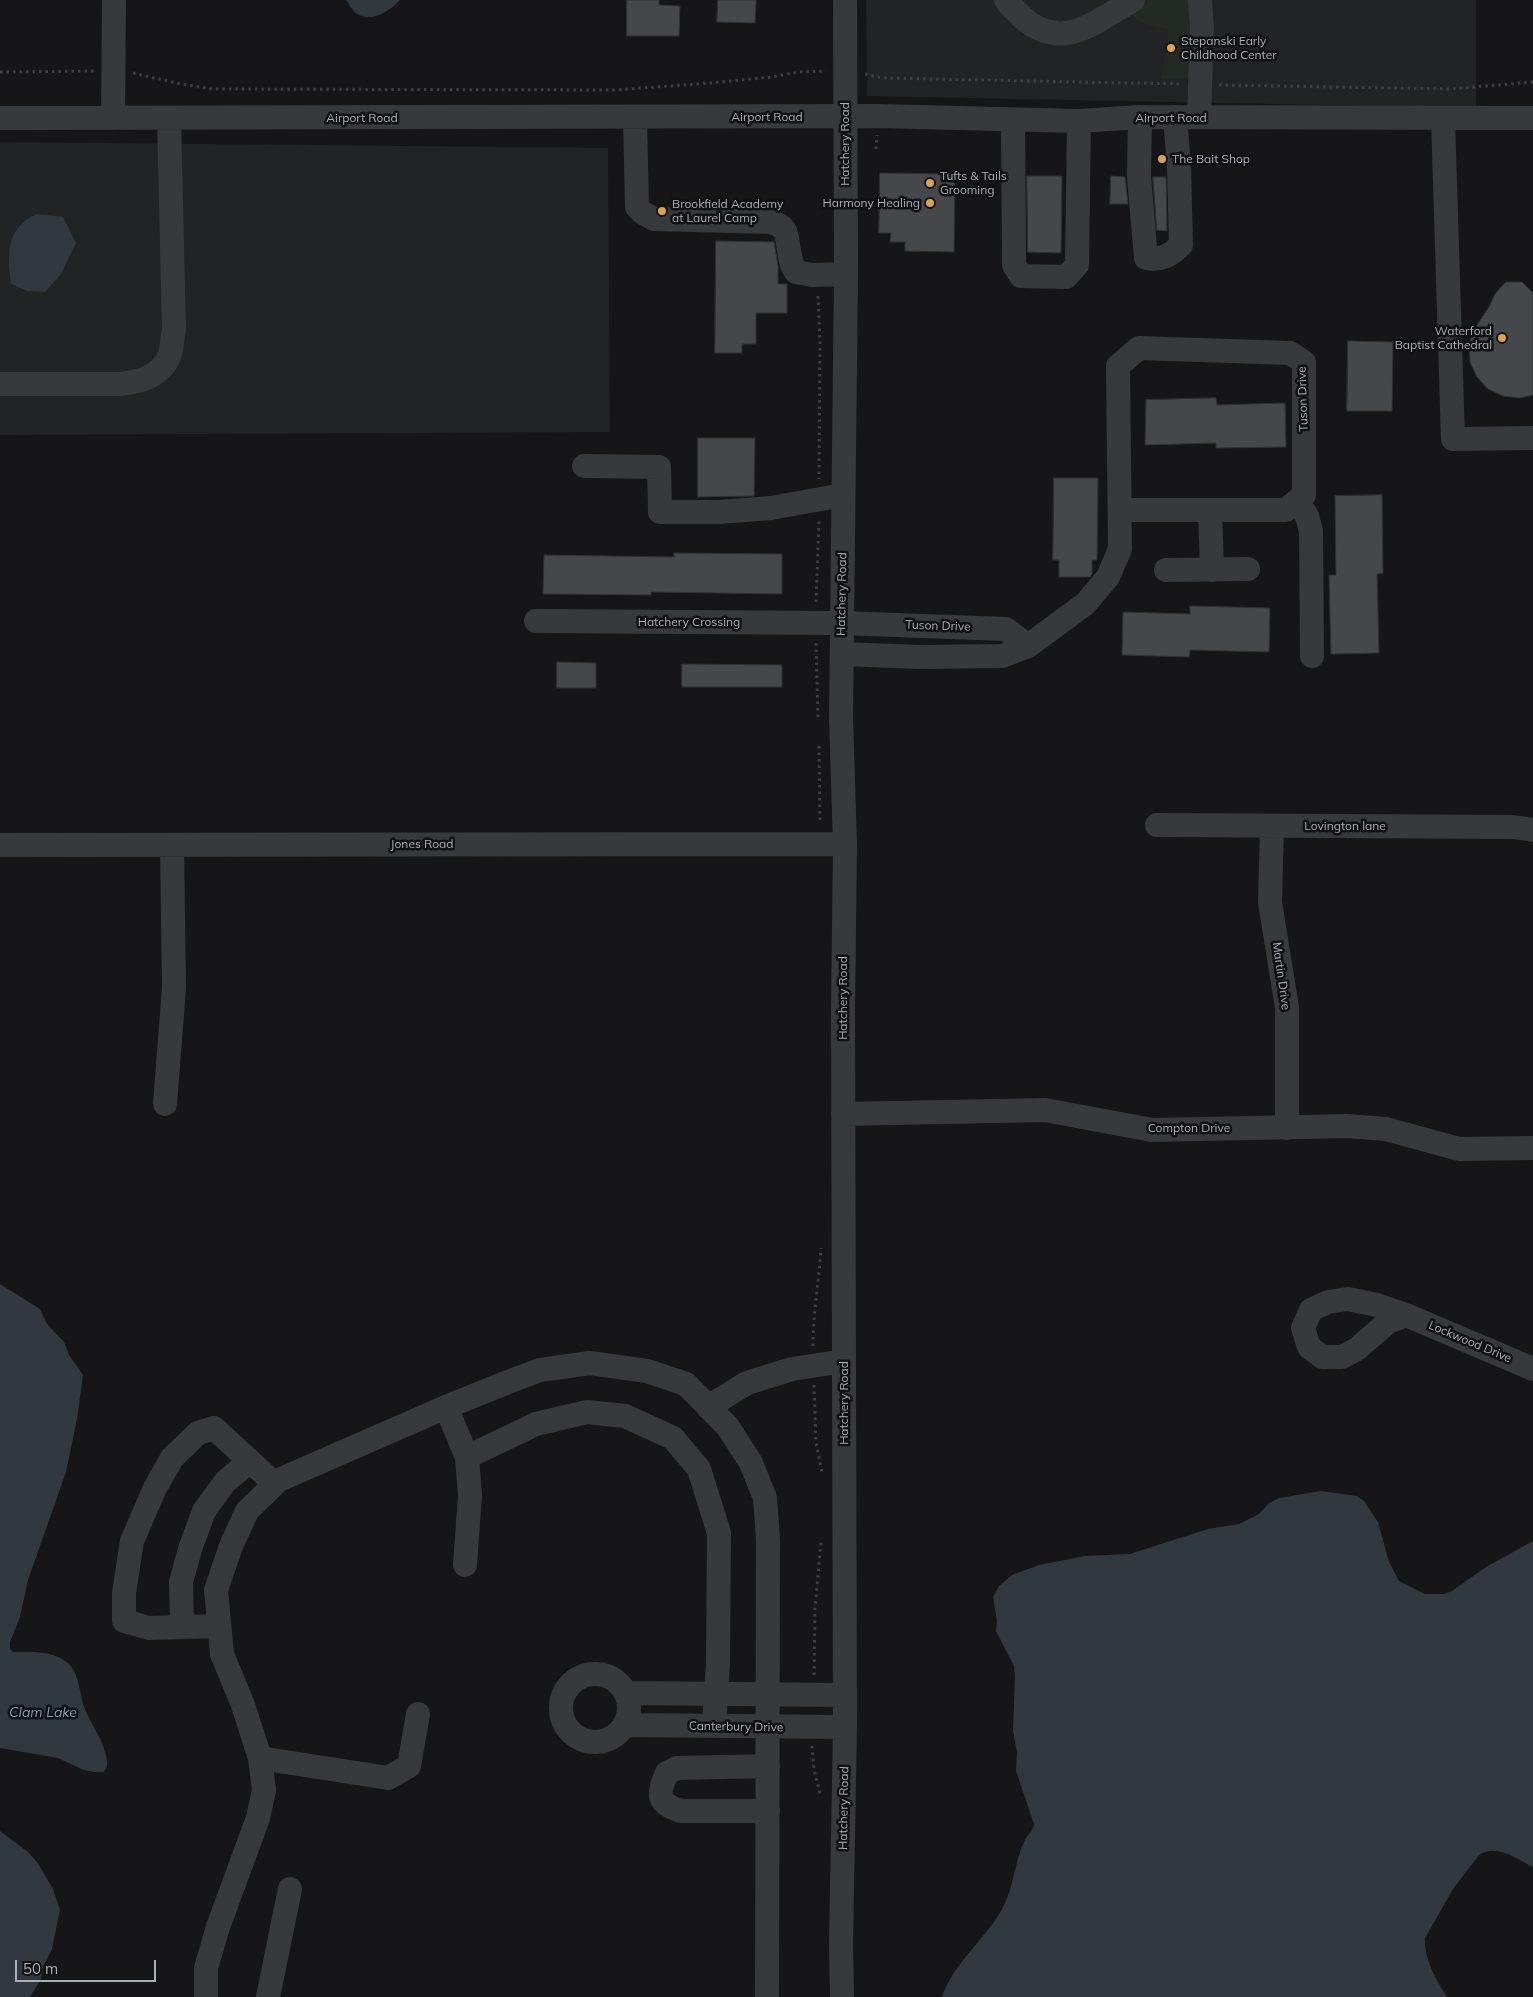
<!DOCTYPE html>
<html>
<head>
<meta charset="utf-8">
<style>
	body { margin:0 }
	#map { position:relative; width:1533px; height:1997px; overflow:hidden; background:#161618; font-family:Mulish,sans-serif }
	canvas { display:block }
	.scale { position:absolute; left:15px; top:1960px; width:141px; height:22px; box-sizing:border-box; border:2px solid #aaaeb6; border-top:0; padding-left:6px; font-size:15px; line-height:18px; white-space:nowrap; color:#aaaeb6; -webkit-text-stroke:4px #111113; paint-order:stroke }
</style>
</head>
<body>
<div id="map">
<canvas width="1533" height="1997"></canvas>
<div class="scale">50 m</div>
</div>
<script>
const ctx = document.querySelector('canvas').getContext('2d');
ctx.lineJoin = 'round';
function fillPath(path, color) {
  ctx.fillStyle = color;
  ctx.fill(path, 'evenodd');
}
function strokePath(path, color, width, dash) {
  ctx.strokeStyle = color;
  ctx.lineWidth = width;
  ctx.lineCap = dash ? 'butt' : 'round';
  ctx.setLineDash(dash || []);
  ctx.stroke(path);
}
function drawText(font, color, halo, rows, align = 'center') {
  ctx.font = font + ' Mulish,sans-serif';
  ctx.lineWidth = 5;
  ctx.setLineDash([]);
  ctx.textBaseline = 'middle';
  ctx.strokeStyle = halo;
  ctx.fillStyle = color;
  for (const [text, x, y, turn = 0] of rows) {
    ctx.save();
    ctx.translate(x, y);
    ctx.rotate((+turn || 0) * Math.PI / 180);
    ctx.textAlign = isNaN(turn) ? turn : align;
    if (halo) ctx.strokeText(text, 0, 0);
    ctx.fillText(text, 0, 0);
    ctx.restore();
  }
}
fillPath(new Path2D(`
	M866,0H1476V108L867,96Z
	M0,142L608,148L610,432L0,435Z`), '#222325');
fillPath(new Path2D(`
	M1126,0H1213L1202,78L1161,79L1169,30C1145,23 1133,26 1126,0Z`), '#232a23');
fillPath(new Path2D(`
	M346,0H400C390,11 371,24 356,13C352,10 349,4 346,0Z
	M37,214L63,217L76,243L61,274L45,292L28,291L11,284C7,254 6,227 37,214Z
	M0,1284L40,1309L47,1324L64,1342L69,1355L83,1375L77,1419L66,1472L28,1580L20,1617L10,1642V1649L13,1652C32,1652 54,1650 69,1664C79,1674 80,1694 84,1707C91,1725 105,1742 107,1761C108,1766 106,1768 104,1772H94L84,1770L58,1758L0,1748Z
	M1321,1491L1357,1496L1364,1501L1378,1522L1389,1562L1399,1581L1425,1594H1444L1452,1591L1486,1567L1533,1541V1867C1517,1859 1496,1843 1479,1855L1453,1889L1425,1938C1424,1960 1436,1979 1447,1997H942C954,1962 985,1940 1002,1909C1014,1888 1014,1862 1025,1840C1028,1834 1033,1831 1034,1824L1016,1771L1017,1752L1013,1731L1015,1677L1014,1666L996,1631L997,1621L993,1597L999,1586L1012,1575L1039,1565L1085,1556L1130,1554L1208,1529L1239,1524L1259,1514L1268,1504L1279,1498Z
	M0,1831L28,1852L37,1862L53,1889L60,1910L52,1949L43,1967L41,1979L30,1997H0Z`), '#31393f');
const building = new Path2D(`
	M627,0H659V5L680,6L679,36H627Z
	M718,0H756L755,23L717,22Z
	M880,173L955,174L954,252L905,251V242H890L891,233H879Z
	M1027,176H1062L1061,253L1028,252Z
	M1111,176L1125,177L1128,204H1110Z
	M1153,177H1166L1167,231L1157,230Z
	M716,241L774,242L778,266V284H787V313H756V344H742V353H715Z
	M1506,282H1522L1533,293V395L1520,398L1503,396L1488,389L1477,377L1470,362L1469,345L1473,331L1489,307L1495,294Z
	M1348,341L1393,342L1392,411H1347Z
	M1216,398L1217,405L1285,403L1286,447L1216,448V443L1145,445L1146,400Z
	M698,438H755L754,496L698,497Z
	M1054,478H1098L1097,560H1092V574L1090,577H1059V560H1053Z
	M1382,495L1383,573L1377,574L1379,653L1331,654L1329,575H1336L1335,496Z
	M674,553L782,554V594L651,592V595L543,594L544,555L674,557Z
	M1190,606L1270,608L1269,652L1190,650L1189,657L1122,655L1123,612L1190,614Z
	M557,662L596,663V688H557Z
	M682,664L782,665V687H682Z`);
fillPath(building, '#45474a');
strokePath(building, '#313134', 1);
strokePath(new Path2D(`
	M0,72L94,71
	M133,73L181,84L212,89L614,90L711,83L772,77L798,72L826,71
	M865,74L883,78L1181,84
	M1219,85L1450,89L1533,82
	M876,149L877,135
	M818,296L820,342L819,479
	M816,602L819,521
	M816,643L818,717
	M819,746L820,824
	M813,1346C813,1313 819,1281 821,1248
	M814,1385L816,1442L822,1473
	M814,1675L815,1609L821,1542
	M812,1746L814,1770L821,1797`), '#3e4043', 3, [2.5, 4]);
strokePath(new Path2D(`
	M1006,0C1010,7 1017,11 1022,17C1062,53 1095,22 1133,0
	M635,117L637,207L643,213L654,219L771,222C774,223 779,225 782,227C791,236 786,259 796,272L812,275L846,274
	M1140,117L1139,177L1146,258C1161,261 1171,255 1181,245L1179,167L1175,117
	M1199,117L1202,29L1200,0
	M0,118L878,116L1079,121L1140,117L1533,118
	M113,118L114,0
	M1443,118L1453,439L1533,438
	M1013,121L1014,265L1021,276L1066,277L1077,265L1079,121
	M0,384H120C139,382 160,377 169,357C172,349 172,338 174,330L169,118
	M584,466L659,467L660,512H719L771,508L843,495
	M1297,501L1307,516L1311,531L1312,656
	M1210,510L1212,570
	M1166,570L1248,569
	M536,621L841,623L1006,629L1028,646
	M842,654L920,657L1002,656L1028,646L1085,604L1108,577L1120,549L1118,366L1139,348L1290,353L1304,362V495L1286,510H1120
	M1157,825L1513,827L1533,830
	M1272,826L1270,902L1287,1008V1128
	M0,845L845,844
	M165,1104L174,988L172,845
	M843,1114L1045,1110L1152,1130L1347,1126L1386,1129L1459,1149L1533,1148
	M1406,1315L1388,1322L1357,1349L1342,1357H1322L1309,1347L1303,1328L1311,1310L1328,1302L1348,1299L1377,1305L1406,1315L1533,1369
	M446,1407L467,1457L470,1495L465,1565
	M708,1407L747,1383L792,1369L844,1361
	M467,1457L536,1424L587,1412L625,1416L673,1438L699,1469L719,1533L718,1662L714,1726
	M219,1626L149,1628L124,1621V1593L132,1541L155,1488L172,1458L198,1433L214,1428L275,1484
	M182,1627L181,1582L191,1546L204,1511L225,1482L250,1461
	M561 1708a34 34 0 1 1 68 0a34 34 0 1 1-68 0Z
	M626,1693L845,1695
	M626,1725L845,1727
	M260,1758L388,1778L409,1766L418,1714
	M768,1811H681C657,1804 657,1794 667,1773L677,1768L768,1766
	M206,1997V1968L218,1927L258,1818L264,1790L260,1758L243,1705L222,1654L216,1590L231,1546L247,1511L279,1480L446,1407L508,1382L540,1370L590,1363L647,1371L686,1384L728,1427L751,1463L765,1498L768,1540L767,1997
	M268,1997L290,1889
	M842,1997L841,1943L845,1727L843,1010L845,844L841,718L846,274L845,0`), '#38393c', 24);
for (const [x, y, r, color] of [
	[1171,48,5,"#dba34b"],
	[1162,159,5,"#dba34b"],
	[930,183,5,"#dba34b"],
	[930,203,5,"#dba34b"],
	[662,211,5,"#dba34b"],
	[1502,338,5,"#dba34b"]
]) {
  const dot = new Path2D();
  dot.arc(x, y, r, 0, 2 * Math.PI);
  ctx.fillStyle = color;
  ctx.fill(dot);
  strokePath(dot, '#111113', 2);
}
drawText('12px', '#aaaeb6', '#111113', [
	["Stepanski Early",1181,41],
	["Childhood Center",1181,55],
	["The Bait Shop",1172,159],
	["Tufts & Tails",940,176],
	["Grooming",940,190],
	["Harmony Healing",920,203,"right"],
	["Brookfield Academy",672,204],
	["at Laurel Camp",672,218],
	["Waterford",1492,331,"right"],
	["Baptist Cathedral",1492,345,"right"]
], 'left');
drawText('12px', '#aaaeb6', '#111113', [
	["Airport Road",767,117],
	["Airport Road",362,118],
	["Airport Road",1171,118],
	["Hatchery Road",845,144,-90],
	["Tuson Drive",1303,399,-92],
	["Hatchery Road",842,594,-89],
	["Hatchery Crossing",689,622],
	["Tuson Drive",938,626,2],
	["Lovington lane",1345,826],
	["Jones Road",422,844],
	["Martin Drive",1281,976,82],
	["Hatchery Road",843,998,-90],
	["Compton Drive",1189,1128],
	["Lockwood Drive",1470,1342,23],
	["Hatchery Road",844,1403,-90],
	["Canterbury Drive",736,1727,1],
	["Hatchery Road",844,1808,-89]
]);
drawText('italic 14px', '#859dad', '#111113', [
	["Clam Lake",43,1713]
]);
</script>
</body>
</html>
